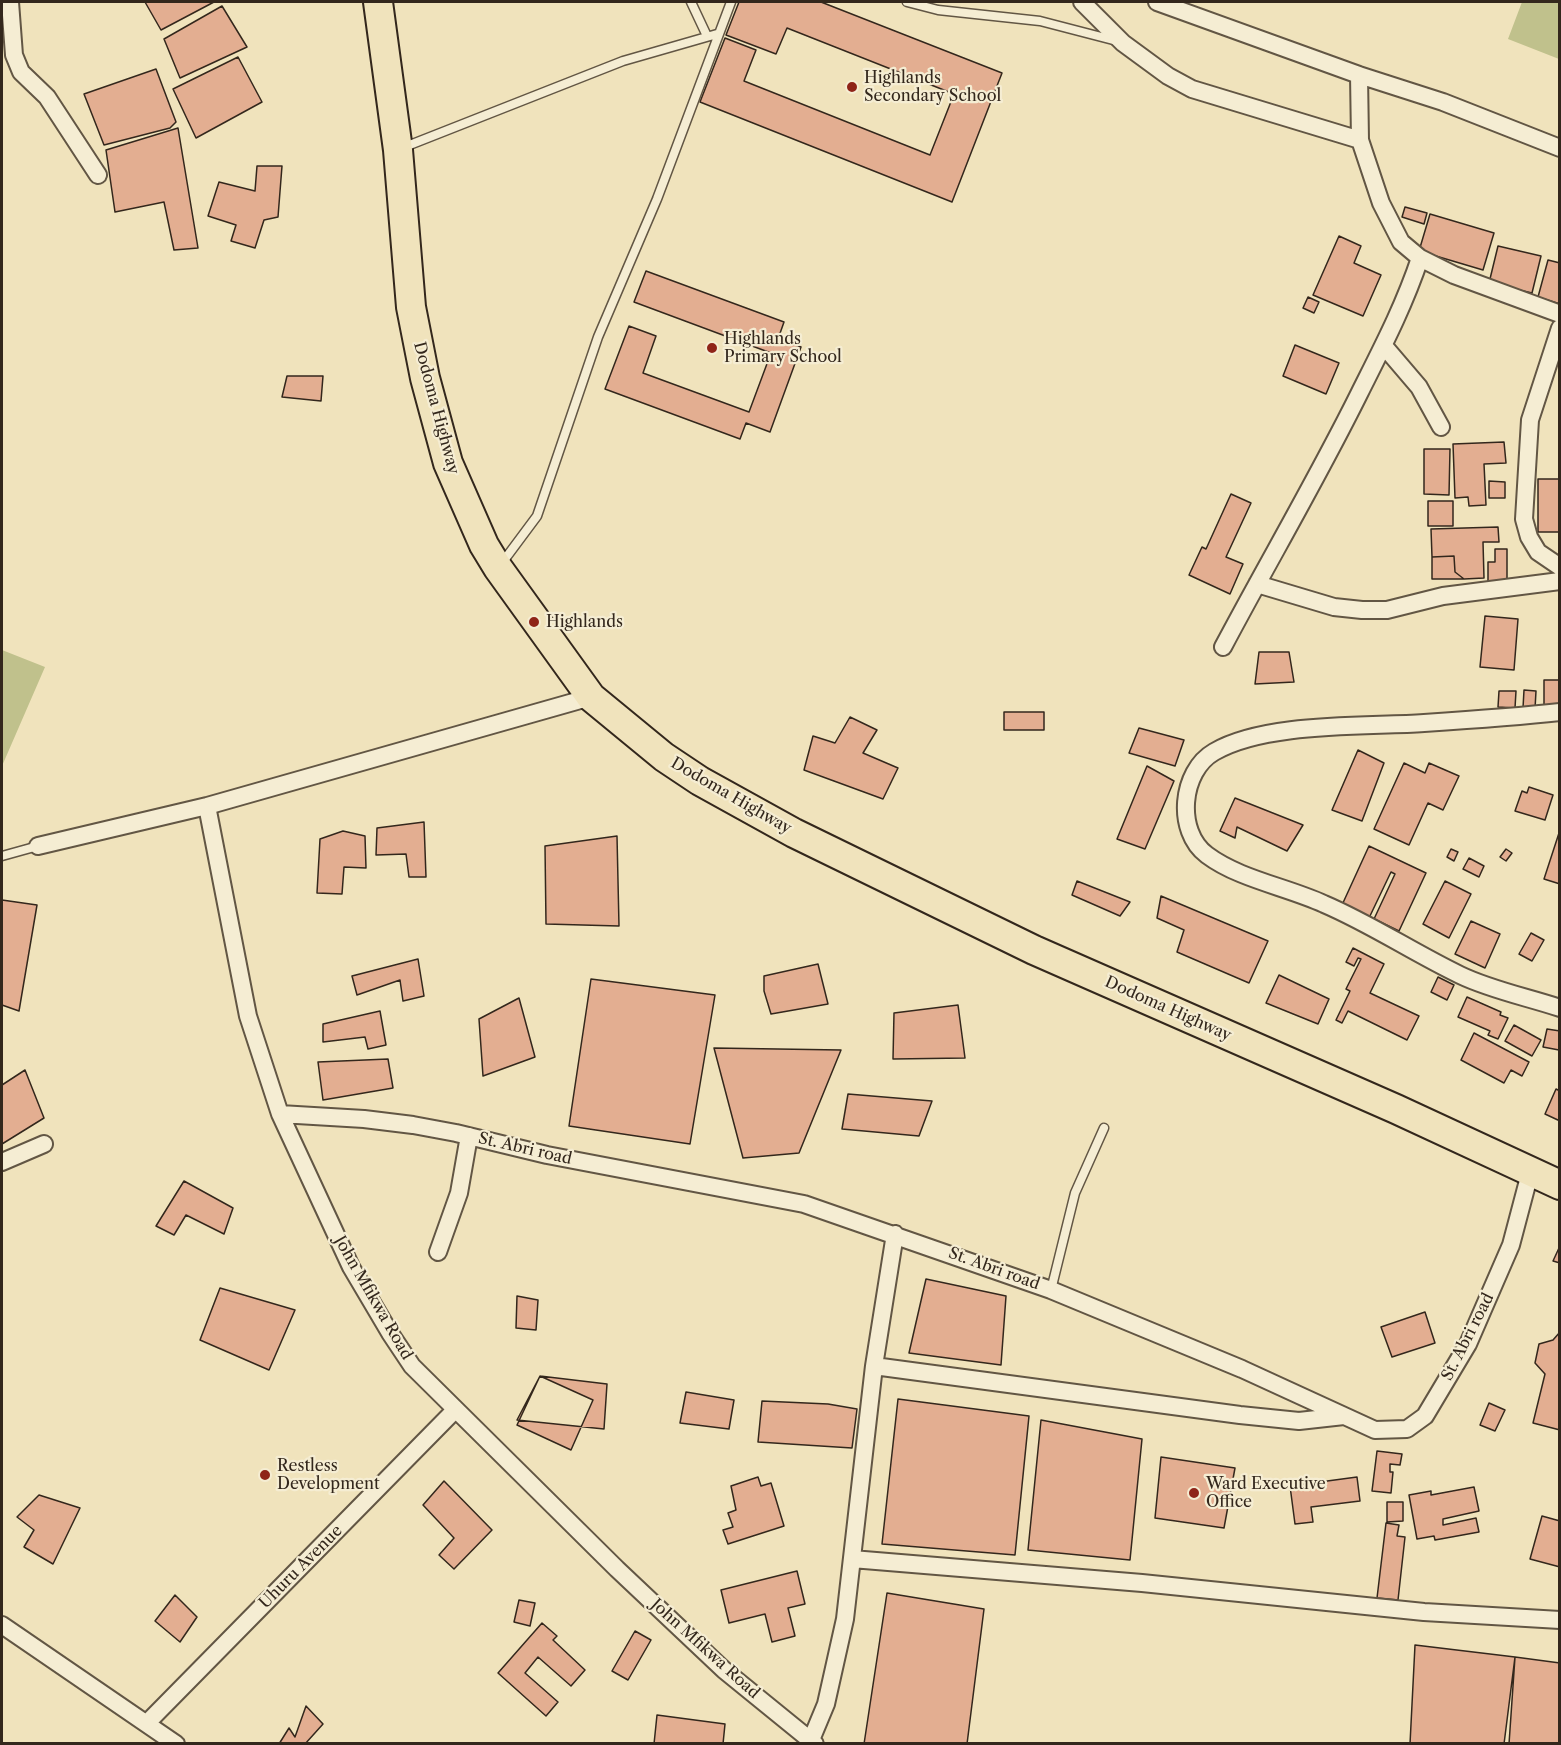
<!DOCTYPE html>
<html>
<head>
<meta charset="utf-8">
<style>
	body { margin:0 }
	#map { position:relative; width:1561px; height:1745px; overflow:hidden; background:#f0e3bc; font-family:"Libre Caslon Text",serif }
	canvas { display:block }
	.frame { position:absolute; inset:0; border:3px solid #33271c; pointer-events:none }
</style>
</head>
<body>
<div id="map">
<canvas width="1561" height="1745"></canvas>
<div class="frame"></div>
</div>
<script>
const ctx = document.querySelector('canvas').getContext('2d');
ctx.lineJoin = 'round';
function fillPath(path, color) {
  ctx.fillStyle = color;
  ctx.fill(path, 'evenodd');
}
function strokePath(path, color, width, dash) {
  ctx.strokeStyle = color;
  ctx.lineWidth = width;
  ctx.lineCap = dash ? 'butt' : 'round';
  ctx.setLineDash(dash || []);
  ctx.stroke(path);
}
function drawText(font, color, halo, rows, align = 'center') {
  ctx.font = font + ' "Libre Caslon Text",serif';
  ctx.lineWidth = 4.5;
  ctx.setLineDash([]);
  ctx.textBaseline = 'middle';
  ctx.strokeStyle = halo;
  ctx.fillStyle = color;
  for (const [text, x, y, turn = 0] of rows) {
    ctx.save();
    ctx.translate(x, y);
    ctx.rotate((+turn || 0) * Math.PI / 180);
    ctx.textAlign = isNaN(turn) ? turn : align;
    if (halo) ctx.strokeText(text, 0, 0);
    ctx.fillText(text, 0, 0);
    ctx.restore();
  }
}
fillPath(new Path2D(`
	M1522,2H1559V59L1508,39Z
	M2,650L45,667L2,766Z`), '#c0c18c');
const building = new Path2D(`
	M145,2H214L161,30Z
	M739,2H821L1002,73L952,202L700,102L725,38L756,50L744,81L930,155L954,94L787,28L776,54L726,35Z
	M222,6L247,47L180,78L164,39Z
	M238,57L262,102L196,138L173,89Z
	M156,69L176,122L170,128L104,145L84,94Z
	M178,128L198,248L174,250L164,202L115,212L106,150Z
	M257,166H282L278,217L264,220L255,248L231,241L236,225L208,216L219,182L255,191Z
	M1405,207L1427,213L1424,224L1402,217Z
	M1430,214L1494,233L1483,270L1419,251Z
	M1339,236L1361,246L1354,263L1381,275L1363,316L1313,295Z
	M1498,246L1541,256L1532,293L1489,283Z
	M1548,260L1560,263V304L1538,297Z
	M646,271L784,322L778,339L801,347L770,432L746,423L740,439L605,389L629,326L656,336L643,373L749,412L771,353L634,302Z
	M1308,297L1319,302L1314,313L1303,308Z
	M1295,345L1339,363L1326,394L1283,376Z
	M287,376H323L321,401L282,397Z
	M1504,442L1506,463L1484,464L1486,505L1469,506L1468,497L1455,498L1453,444Z
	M1424,449H1450L1449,495L1424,494Z
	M1538,479H1560V532H1538Z
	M1489,481L1505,482V498H1489Z
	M1231,494L1251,503L1226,557L1243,564L1230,594L1189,575L1202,547L1206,549Z
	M1428,501H1453V526H1428Z
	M1498,527L1499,542H1483L1484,578L1464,579L1455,572L1454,556L1432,557L1431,529Z
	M1495,549H1507V584H1488V562H1495Z
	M1454,556L1455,572L1464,579H1432V557Z
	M1485,616L1518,619L1514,670L1480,667Z
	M1259,652H1289L1294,682L1255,684Z
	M1544,680H1560V705H1544Z
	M1524,690L1536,691L1535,709L1523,708Z
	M1499,691H1516L1515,708L1498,707Z
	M1004,712H1044V730H1004Z
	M850,717L877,730L863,753L898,768L883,799L804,770L813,736L835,743Z
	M1139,728L1184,740L1175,766L1129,753Z
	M1358,750L1384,763L1362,821L1332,810Z
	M1404,763L1425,773L1429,763L1459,776L1443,810L1428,803L1409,845L1374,829Z
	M1147,766L1174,781L1145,849L1117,839Z
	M1529,787L1553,795L1545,820L1515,811L1522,791L1527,793Z
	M1235,798L1303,825L1287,851L1237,827L1235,838L1220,831Z
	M424,822L426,877H409L406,854L376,855L377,828Z
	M343,831L365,836L366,868L344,867L342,894L317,893L320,839Z
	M1559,833H1560V884L1544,879Z
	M617,836L619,926L546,924L545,846Z
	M1369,846L1426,873L1399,931L1374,919L1395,874L1391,872L1369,918L1342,905Z
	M1451,849L1458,852L1454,861L1447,857Z
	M1506,849L1512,853L1506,861L1500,857Z
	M1469,858L1484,866L1479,877L1463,869Z
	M1077,881L1130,902L1120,916L1072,895Z
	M1445,881L1471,894L1449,938L1423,924Z
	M1161,896L1268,941L1249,983L1177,952L1184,930L1157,918Z
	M2,900L37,905L19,1011L2,1005Z
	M1471,921L1500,934L1485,968L1455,954Z
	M1531,933L1544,940L1532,961L1519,954Z
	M1353,948L1384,964L1370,993L1419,1016L1407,1040L1348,1011L1342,1023L1336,1020L1350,991L1346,989L1361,959L1358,958L1354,966L1346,962Z
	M418,959L424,996L403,1001L400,980L357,995L352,976Z
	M818,964L828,1004L771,1014L764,991V976Z
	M1279,975L1329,999L1318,1024L1266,1003Z
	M1438,977L1454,985L1447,1000L1431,992Z
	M591,979L715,995L690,1144L569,1126Z
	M1467,997L1501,1012L1500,1015L1508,1018L1498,1039L1488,1035L1490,1031L1458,1017Z
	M519,998L535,1057L483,1076L479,1019Z
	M958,1005L965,1058L893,1059L894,1013Z
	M380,1011L386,1045L368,1049L365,1037L323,1042V1024Z
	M1514,1025L1541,1040L1532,1056L1505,1041Z
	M1547,1029L1560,1031L1559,1050L1543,1047Z
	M1474,1033L1529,1062L1522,1076L1511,1070L1504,1083L1461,1060Z
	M714,1048L841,1050L799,1153L743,1158Z
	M388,1059L393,1088L323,1100L318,1062Z
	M25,1070L44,1118L2,1144V1085Z
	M1556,1089L1560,1091V1121L1545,1114Z
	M848,1094L932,1101L919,1136L842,1129Z
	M184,1181L233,1208L224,1234L186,1215L174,1235L156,1226Z
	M1559,1248H1560V1263L1553,1261Z
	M926,1279L1006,1296L1001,1365L909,1353Z
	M220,1288L295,1310L269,1370L200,1340Z
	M517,1296L538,1300L536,1330L516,1328Z
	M1425,1312L1435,1343L1392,1357L1381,1327Z
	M1560,1332V1430L1533,1423L1545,1374L1535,1363L1539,1344L1553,1340Z
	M540,1376L607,1384L604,1429L517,1420Z
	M540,1376L593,1400L571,1450L517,1425Z
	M686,1392L734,1400L729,1429L680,1423Z
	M898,1399L1029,1416L1015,1555L882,1544Z
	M762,1401L828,1404L857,1409L852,1448L758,1442Z
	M1489,1403L1505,1410L1495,1431L1480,1425Z
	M1041,1420L1142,1439L1130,1560L1028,1550Z
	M1377,1451L1402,1454L1400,1465L1390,1464V1472H1393L1391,1493L1372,1491Z
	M1161,1457L1235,1468L1224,1528L1155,1518Z
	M758,1477L761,1486L771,1483L784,1526L728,1544L723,1530L733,1527L728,1513L736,1510L731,1486Z
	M1357,1477L1360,1501L1311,1507L1313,1522L1295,1524L1290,1486Z
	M444,1481L492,1530L454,1569L439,1555L454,1538L423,1505Z
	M1474,1487L1479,1511L1443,1519V1525L1476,1518L1479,1532L1435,1540L1434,1536L1417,1539L1409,1495L1431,1491V1495Z
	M39,1495L80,1508L53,1564L24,1547L34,1530L17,1517Z
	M1387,1502H1403V1521L1387,1522Z
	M1542,1516L1560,1521V1567L1530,1559Z
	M1386,1523L1399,1525L1397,1536L1405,1537L1398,1600L1377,1598Z
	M797,1571L805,1604L788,1608L795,1636L772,1642L765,1614L729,1623L721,1590Z
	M887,1593L984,1609L967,1744H864Z
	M175,1595L197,1617L180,1642L155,1621Z
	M519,1600L535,1603L530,1626L514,1622Z
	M542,1623L557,1636L553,1640L585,1670L571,1686L538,1657L525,1673L558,1702L546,1716L498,1673Z
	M635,1631L651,1640L628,1680L612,1671Z
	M1415,1645L1515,1657L1504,1744H1410Z
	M1515,1657L1560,1663V1744H1509Z
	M306,1706L323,1724L305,1744H279L289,1728L295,1737Z
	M657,1715L725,1724L723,1744H654Z`);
fillPath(building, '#e3ae91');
strokePath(building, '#33271c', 1.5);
const service = new Path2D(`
	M691,2L707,36
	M907,2L938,10L1040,21L1117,41
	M402,148L623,61L717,34
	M502,563L537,516L598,337L657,199L731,2
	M2,856L38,846
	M1051,1290L1075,1193L1104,1128`);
const minor = new Path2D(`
	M10,2L14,55L21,72L47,97L98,175
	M1082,2L1123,43L1168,76L1192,89L1360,140
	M1157,2L1359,75L1443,102L1560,148
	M1359,75L1360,140L1381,203L1401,242L1420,258L1454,275L1560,314
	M1560,328L1530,420L1524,519L1529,537L1538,552L1560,567
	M1384,346L1419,387L1441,427
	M1257,584L1334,607L1362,610H1387L1443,596L1560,581
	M1223,647C1268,562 1317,479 1360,392C1382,348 1404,306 1420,258
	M1560,712C1514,717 1469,720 1424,723C1365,727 1265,722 1214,752C1181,771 1175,831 1207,855C1239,879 1287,887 1324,904C1371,924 1414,953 1460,975C1491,990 1527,997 1560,1008
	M207,806L248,1016L280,1114L351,1267L390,1333L412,1366L617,1569L724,1670L815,1744
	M38,846L207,806L591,697
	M280,1114L364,1119L413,1125L456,1133L547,1155L804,1204L1051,1290L1242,1369L1375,1430L1407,1429L1425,1416L1468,1344L1511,1245L1530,1173
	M2,1162L44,1144
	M438,1252L459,1193L469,1136
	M874,1366L1240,1415L1299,1421L1344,1416
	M852,1559L1142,1583L1424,1612L1560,1620
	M2,1625L176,1744
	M147,1723L455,1410
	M811,1740L826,1704L845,1619L874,1366L895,1234`);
const trunk = new Path2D(`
	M378,2L398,150L411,307L425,378L448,463L484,545L498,568L591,697L664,757L700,781L794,833L1034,950L1396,1109L1560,1185`);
strokePath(service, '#625644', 11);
strokePath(minor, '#625644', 20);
strokePath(trunk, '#33271c', 32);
strokePath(service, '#f5edd3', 8);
strokePath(minor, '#f5edd3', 16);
strokePath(trunk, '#f0e3bc', 28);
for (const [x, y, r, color] of [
	[852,87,6,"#8f2418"],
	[712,348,6,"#8f2418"],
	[534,622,6,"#8f2418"],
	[265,1475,6,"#8f2418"],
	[1194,1493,6,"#8f2418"]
]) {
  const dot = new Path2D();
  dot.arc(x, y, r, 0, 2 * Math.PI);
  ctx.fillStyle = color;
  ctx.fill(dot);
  strokePath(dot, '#f5edd3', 2);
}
drawText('16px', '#33271c', '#f5edd3', [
	["Highlands",864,78],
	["Secondary School",864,96],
	["Highlands",724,339],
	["Primary School",724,357],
	["Highlands",546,622],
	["Restless",277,1466],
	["Development",277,1484],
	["Ward Executive",1206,1484],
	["Office",1206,1502]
], 'left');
drawText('16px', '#33271c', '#f5edd3', [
	["Dodoma Highway",436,408,75],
	["Dodoma Highway",731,796,30],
	["Dodoma Highway",1168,1009,24],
	["St. Abri road",525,1149,13],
	["St. Abri road",994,1269,20],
	["John Mfikwa Road",373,1298,60],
	["St. Abri road",1468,1337,-63],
	["Uhuru Avenue",301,1567,-45],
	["John Mfikwa Road",705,1649,42]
]);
</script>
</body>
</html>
